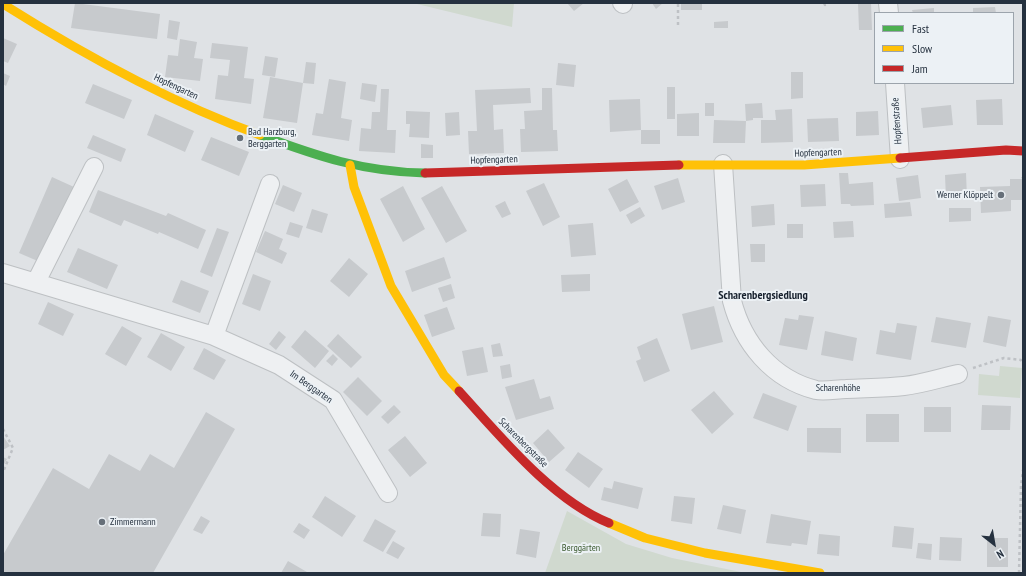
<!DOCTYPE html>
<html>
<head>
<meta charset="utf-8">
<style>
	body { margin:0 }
	#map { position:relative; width:1026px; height:576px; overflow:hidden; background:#dfe2e5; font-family:"PT Sans Narrow",sans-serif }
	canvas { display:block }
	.frame { position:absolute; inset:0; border:4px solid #25313f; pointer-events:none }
	.legend { position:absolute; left:874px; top:12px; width:140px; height:72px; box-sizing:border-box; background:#ecf1f5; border:1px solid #9ca4ac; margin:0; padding:5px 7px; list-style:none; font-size:12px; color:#25313f }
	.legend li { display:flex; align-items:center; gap:8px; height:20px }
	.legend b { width:20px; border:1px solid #9ca4ac }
	.north { position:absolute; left:974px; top:524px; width:40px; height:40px; -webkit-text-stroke:3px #ecf1f5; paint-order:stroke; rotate:149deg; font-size:11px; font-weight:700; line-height:16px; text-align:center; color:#25313f }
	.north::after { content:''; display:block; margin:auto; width:14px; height:18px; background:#25313f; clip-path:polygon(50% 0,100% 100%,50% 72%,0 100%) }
</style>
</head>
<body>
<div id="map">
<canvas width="1026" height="576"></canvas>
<div class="frame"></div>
<ul class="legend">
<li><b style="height:5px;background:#4caf50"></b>Fast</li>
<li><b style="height:5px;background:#ffc107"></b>Slow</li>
<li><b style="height:5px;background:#c62828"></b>Jam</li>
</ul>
<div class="north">N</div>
</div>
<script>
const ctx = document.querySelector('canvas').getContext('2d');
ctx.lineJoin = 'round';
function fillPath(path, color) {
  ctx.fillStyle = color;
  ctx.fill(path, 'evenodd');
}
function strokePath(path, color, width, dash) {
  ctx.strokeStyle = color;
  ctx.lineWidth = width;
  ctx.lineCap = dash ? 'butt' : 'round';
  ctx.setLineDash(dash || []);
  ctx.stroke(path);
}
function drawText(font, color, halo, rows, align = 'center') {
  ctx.font = font + ' "PT Sans Narrow",sans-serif';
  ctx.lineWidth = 4;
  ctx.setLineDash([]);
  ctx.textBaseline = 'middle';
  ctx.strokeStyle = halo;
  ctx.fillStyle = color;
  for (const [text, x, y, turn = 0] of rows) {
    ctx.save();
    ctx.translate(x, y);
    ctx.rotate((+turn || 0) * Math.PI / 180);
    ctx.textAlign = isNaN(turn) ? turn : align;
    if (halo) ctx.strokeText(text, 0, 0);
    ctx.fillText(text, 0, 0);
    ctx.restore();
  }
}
fillPath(new Path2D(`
	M417,3H514L512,27L417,4Z
	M1000,366L1022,368L1020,398L978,395L979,374L999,376Z
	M567,511L626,544L672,558L746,573H545Z`), '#d0d9cf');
fillPath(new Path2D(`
	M75,3L160,14L157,39L71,28Z
	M567,3H584L574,11Z
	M652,3H663L656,9Z
	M681,3H702V10H681Z
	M858,3H871L872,30H859Z
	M995,7L996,13H973V8Z
	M934,8V13H913L912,10Z
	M169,20L180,22L177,40L167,38Z
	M728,21V28H714V22Z
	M3,38L17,44L8,63L3,61Z
	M180,39L197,42L194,58L203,59L200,81L165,77L168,55L178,56Z
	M212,43L248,47L244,78L254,79L251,104L215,99L218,75L228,76L230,60L210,58Z
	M265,56L278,58L275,77L262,75Z
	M306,62L316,63L314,84L303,83Z
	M558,63L576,65L574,87L556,85Z
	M791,72H803V98L791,99Z
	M3,73L10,76L6,86L3,84Z
	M270,77L303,83L297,123L263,118Z
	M329,79L346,82L341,118L352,120L349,141L312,135L316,113L323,114Z
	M362,83L377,85L375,102L360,99Z
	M93,84L132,100L124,119L85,103Z
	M667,87H675V119H667Z
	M530,88L531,103L493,105L494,130L503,129L504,153L469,154L468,131H477L475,90Z
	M542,88H552L553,130H557L558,151L521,152L520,129H525L524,111L542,110Z
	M381,89H389L387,130H396L395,153L359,151L361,128L371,129L372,112H380Z
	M640,99L641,130L610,132L609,100Z
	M1002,99L1003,125H977L976,100Z
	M705,103H714V116H705Z
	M762,103L763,118H753V120L746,121L745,104Z
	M951,105L953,125L923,128L921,108Z
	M792,109L793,142L761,143V120H776L775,110Z
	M406,111L430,112L429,138L409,137L410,124H406Z
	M878,111L879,135L856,136V112Z
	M459,112L460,135L446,136L445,113Z
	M699,113V136H677V114Z
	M155,114L194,131L185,152L147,135Z
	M838,118L839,141L808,142L807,119Z
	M714,120L746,121L745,143H713Z
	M641,130H660V144H641Z
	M93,135L126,149L121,162L87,148Z
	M211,137L249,152L239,176L201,160Z
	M421,144L433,145V158H421Z
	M839,173H848L849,184L873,182L874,205L851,206L850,204H841Z
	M966,173L967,198L946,199L945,175Z
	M918,175L921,198L899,201L896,178Z
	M52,177L74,187L40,262L19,253Z
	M1021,177H1023V200H1011V211L981,213L980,187L1010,186V179H1022Z
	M678,178L685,202L662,210L654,186Z
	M627,179L639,202L620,212L608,189Z
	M544,183L560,217L543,226L526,191Z
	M825,184L826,206L801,207L800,185Z
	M283,185L302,193L294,212L275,204Z
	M403,186L425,229L403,242L380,199Z
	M442,186L467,231L446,243L421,198Z
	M98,190L166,216L168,213L206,230L198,249L159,232L158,234L124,220L121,226L89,212Z
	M505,201L511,214L502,218L495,206Z
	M910,202L912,216L885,218L884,204Z
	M774,204L775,225L752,227L751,206Z
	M640,207L645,216L631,224L626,215Z
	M949,208H971V221L949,222Z
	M312,209L328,214L322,233L306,228Z
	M853,221L854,237L834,238L833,222Z
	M290,222L303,226L299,238L286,234Z
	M593,223L596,255L571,257L568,225Z
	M787,224H803V238H787Z
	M217,228L229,232L212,277L200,272Z
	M265,231L283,239L279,249L287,253L282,264L256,252Z
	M750,244H765V262H751Z
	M78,248L118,265L107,289L67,272Z
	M444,257L451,278L412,292L405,271Z
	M349,258L368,274L349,297L330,281Z
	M253,274L271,281L260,311L242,304Z
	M590,274V291L562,292L561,275Z
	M181,280L209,291L200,313L172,302Z
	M451,284L455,298L443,302L438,288Z
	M48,302L74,314L63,336L38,324Z
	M714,306L723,342L691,350L682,314Z
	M447,307L455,329L432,337L424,315Z
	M799,315L814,317L807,350L779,345L785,318L798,320Z
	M988,316L1011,320L1006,347L983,342Z
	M936,317L971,323L966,348L931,342Z
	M897,323L917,326L911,360L876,354L880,330L895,333Z
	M122,326L142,338L126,366L105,354Z
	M305,330L329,351L315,368L291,347Z
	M279,331L286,337L276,350L269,344Z
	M825,331L857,338L853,361L821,355Z
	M161,333L185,347L171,371L147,357Z
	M338,334L362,357L351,368L327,346Z
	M657,338L670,371L644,382L636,361L641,359L637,347Z
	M500,343L503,356L493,357L491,345Z
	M483,347L488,372L467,376L462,351Z
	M204,348L226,360L214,380L193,369Z
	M333,354L338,359L332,366L326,361Z
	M510,364L512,377L502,379L500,366Z
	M358,377L382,401L367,416L343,392Z
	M534,379L540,399L550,396L554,409L516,420L505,387Z
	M714,391L734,414L712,434L691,410Z
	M763,393L797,406L788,431L753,418Z
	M394,405L401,412L388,424L381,417Z
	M982,405L1011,406L1010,430H981Z
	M924,407H951V432H924Z
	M206,412L235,429L153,573H3V555L53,468L89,489L109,454L140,471L150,454L174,468Z
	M866,414H899V442H866Z
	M807,428H841V453L807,452Z
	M548,429L565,448L549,462L533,443Z
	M3,436L10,446L3,450Z
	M405,436L427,463L410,477L388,450Z
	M578,452L603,469L589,488L565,470Z
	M3,457L7,459L3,466Z
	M614,481L643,488L638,509L601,500L604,487L612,489Z
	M325,496L356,516L342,537L312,517Z
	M674,496L695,498L692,524L671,521Z
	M723,505L746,510L741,534L717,529Z
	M483,513L501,514L500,537L481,536Z
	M771,514L811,521L807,545L792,543L791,546L766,543Z
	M201,516L210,521L202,534L193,530Z
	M375,519L396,531L383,552L363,541Z
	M299,523L310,530L304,539L293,532Z
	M894,526L914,528L912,549L892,547Z
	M520,529L540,532L536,558L516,554Z
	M819,534L840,536L839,556L817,554Z
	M940,537L962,538L961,561L939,560Z
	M987,538H1008V567H987Z
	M393,541L405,548L398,559L386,553Z
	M918,543L932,544L931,560L916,558Z
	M288,561L307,572L306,573H281Z`), '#c7cacd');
const street = new Path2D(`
	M622,3L623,4
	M888,3L889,13
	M895,83L900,159
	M723,164L732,301C743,343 772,379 816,390C825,392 837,389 846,389C865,388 885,388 904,386C922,384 940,378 958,374
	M3,273L214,336L279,365L333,400L388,493
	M36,282L94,167
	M214,336L270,184`);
strokePath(street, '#bdc0c3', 20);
strokePath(new Path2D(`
	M824,3L825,5L828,3
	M678,25V3
	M973,368L1004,358L1021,360L1023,364
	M3,429L13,448L3,472
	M1019,573L1021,486L1023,470`), '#bec1c5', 2.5, [3, 3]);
strokePath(street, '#eef0f2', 18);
strokePath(new Path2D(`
	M260,135C317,156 363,172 425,173`), '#4caf50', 9);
strokePath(new Path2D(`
	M3,4C84,55 169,102 260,135
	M350,165L354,187L391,286L444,375L459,391
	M679,165H804L900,158
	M609,523L645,538L705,553L820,573`), '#ffc107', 9);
strokePath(new Path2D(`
	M900,158L1006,150L1023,151
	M425,173L679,165
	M459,391C500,436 552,500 609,523`), '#c62828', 9);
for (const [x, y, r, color] of [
	[240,138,4,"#666f79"],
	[1001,195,4,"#666f79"],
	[102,522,4,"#666f79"]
]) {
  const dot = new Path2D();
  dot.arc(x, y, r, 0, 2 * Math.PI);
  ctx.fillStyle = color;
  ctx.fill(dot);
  strokePath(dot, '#ecf1f5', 1.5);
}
drawText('10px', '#25313f', '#ecf1f5', [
	["Hopfengarten",176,87,25],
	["Hopfenstraße",897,121,-94],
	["Hopfengarten",818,153,-2],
	["Hopfengarten",494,160,-2],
	["Im Berggarten",311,387,35],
	["Scharenhöhe",838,388],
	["Scharenbergstraße",523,443,45]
]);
drawText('10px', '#25313f', '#ecf1f5', [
	["Bad Harzburg,",248,132],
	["Berggarten",248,144],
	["Werner Klöppelt",993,195,"right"],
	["Zimmermann",110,522]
], 'left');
drawText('10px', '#3d5c31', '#ecf1f5', [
	["Berggärten",581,548]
]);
drawText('bold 12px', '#18222f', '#ecf1f5', [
	["Scharenbergsiedlung",763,296]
]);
</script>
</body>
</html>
